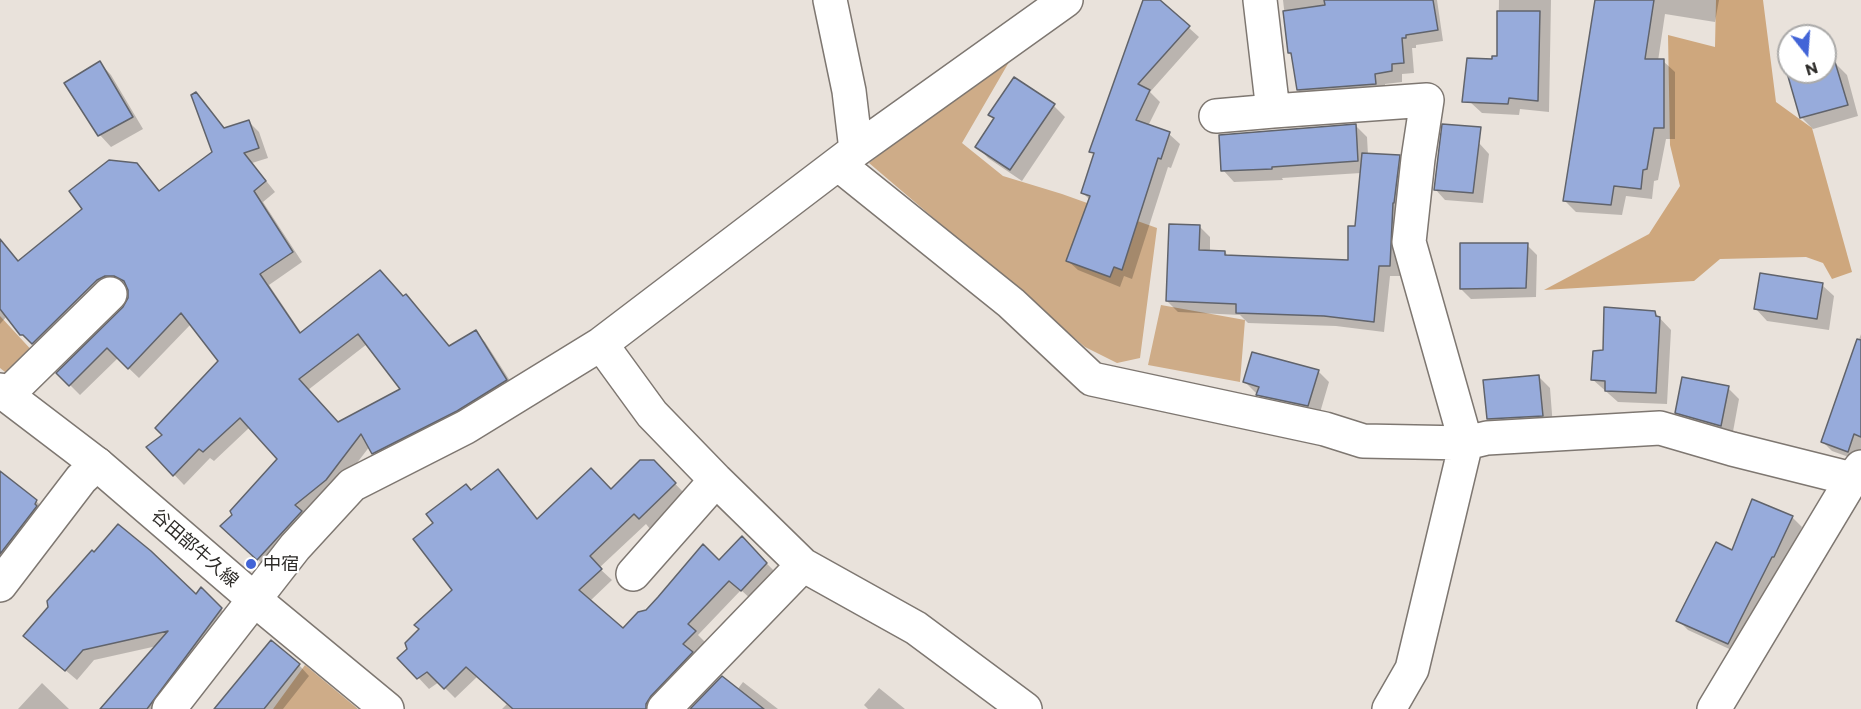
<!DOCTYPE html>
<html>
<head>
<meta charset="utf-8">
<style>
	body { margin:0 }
	#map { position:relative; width:1861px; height:709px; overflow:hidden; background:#e9e2db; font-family:Commissioner,sans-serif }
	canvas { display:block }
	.north { position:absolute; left:1777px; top:24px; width:60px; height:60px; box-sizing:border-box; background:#fff; border:2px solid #abaaa9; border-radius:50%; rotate:163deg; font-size:16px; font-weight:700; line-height:24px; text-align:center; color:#2c2a27 }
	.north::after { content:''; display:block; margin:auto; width:21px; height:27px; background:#4264d7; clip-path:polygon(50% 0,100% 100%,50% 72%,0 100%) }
</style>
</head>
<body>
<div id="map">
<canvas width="1861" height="709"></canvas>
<div class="north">N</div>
</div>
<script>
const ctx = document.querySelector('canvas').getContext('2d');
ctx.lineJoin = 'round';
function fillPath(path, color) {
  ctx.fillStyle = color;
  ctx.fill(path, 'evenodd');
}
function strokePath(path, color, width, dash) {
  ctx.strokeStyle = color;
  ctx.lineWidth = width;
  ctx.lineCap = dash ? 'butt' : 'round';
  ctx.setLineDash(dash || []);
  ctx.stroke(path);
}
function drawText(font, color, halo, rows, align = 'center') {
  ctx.font = font + ' Commissioner,"Noto Sans JP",sans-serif';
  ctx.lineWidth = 4.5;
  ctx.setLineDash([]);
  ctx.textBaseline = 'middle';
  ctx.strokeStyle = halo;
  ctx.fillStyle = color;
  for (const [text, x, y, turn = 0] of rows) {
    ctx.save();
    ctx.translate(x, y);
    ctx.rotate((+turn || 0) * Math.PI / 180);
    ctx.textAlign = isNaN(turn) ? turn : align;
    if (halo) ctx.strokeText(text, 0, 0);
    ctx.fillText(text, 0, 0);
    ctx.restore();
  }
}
fillPath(new Path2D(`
	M1016,50L962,143L1003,176L1062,194L1157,228L1140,358L1117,363L1085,347L869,163Z
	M1161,305L1245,320L1240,382L1148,365Z
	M0,316L36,355L16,374L5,372L0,368Z
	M305,665L358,709H273Z`), '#ceac88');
fillPath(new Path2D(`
	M1716,0H1763L1776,102L1812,128L1852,272L1832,279L1823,263L1806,257L1720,259L1694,281L1544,290L1649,234L1680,186L1670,145L1668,35L1715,47Z`), '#cea77d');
fillPath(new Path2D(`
	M1144,0H1158L1199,37L1150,92L1160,102L1148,126L1169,134L1180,144L1171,168L1168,167L1132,279L1124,276L1120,287L1078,270L1067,260L1090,200L1083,193L1095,155L1091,151Z
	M1283,0H1437L1443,41L1416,45V48H1412L1414,73L1402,74V82L1385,84V94L1309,100L1298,90L1293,57L1289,53Z
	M1499,0H1551L1549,112L1520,109L1519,115L1482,113L1470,102L1493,61L1498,58Z
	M1597,0H1719L1715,22L1665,14L1658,61H1663L1675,72V139H1666L1658,180L1654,181L1652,199L1626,196L1622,215L1576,212L1564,200Z
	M100,63L111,75L143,129L111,147L100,135L66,83Z
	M1825,63H1835L1847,75L1858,116L1813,129L1801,117L1787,67H1789V72H1825Z
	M196,94L225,129L249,122L259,132L268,158L252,163L275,192L263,202L302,262L269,285L302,334L406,296L450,347L475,332L485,342L516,390L384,463L370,446L336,490L268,569L233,536L234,515L279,459L250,427L214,461L210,458L184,485L148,447L164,435L220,361L191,324L139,378L118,358L80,395L58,373L124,308L129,300V288L127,286L117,285L43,354L21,334L7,316L0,324V257L8,251L19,262L136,164L161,192L214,152ZM367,344L402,390L338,424L308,390Z
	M1054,106L1065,117L1022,181L988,158L977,146L995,119L990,114Z
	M1355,125L1367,137L1368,155L1399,156L1410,167L1403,214L1400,276H1390L1384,332L1336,326L1248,323L1240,315L1178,312L1167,301L1199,226L1210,237V252H1225L1229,257L1349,262L1356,227L1361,173L1282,178L1283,180L1234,182L1223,170Z
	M1479,143L1489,154L1483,203L1445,200L1435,189Z
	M1527,245L1537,255L1536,297L1471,299L1461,289Z
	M1822,285L1834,296L1829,330L1767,321L1756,309Z
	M1654,312L1671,330L1667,404L1618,402L1592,379L1604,352Z
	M1861,334V450L1857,460L1832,451L1822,441Z
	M1318,371L1329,382L1319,416L1269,406L1245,382Z
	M1539,377L1550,388L1553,427L1500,430L1488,419Z
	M1728,388L1739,399L1732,437L1688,424L1677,412Z
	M653,461L686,495L650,529L646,524L599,568L612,580L590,601L623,630L647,612L720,562L742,538L777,574L753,601L741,590L698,635L706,643L660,709H502L508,703L478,676L455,698L439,682L429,689L400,658L408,649L454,590L472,491L498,471L538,520L611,491Z
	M0,491L36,501L48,513L0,571Z
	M1792,517L1802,527L1784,566L1738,653L1688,630L1678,620L1733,552Z
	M201,590L232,620L164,709H102L157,646L94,660L77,680L25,636L196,596Z
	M299,665L309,676L283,709H216Z
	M743,682L778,709H692L737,690Z
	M42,683L69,709H18Z
	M879,688L905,709H868L864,705Z`), '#0003');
const building = new Path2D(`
	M1143,0H1160L1190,26L1138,84L1150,90L1136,120L1170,132L1161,159L1158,158L1122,270L1114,267L1110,277L1066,261L1090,196L1081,193L1094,153L1089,152Z
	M1324,0H1433L1438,30L1406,35V38H1402L1404,63L1392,64V71L1375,74L1376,84L1297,90L1291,53H1288L1283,11L1325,5Z
	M1595,0H1654L1645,59H1664V128H1654L1647,169L1643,170L1641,189L1614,186L1611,205L1563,201Z
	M1497,11H1540L1538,101L1509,98L1508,104L1462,102L1467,58L1492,59V56H1497Z
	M100,61L133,117L98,136L64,83Z
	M1825,61L1835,62L1848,105L1800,118L1785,66L1789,65V72H1825Z
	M1014,77L1055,104L1010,170L975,147L994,118L988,115Z
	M196,92L224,128L249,120L259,148L244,153L266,181L254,191L293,252L260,274L300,333L380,270L403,296L406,294L449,346L476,330L507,380L457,411L372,454L361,434L326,480L295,505L302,511L257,560L220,526L232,515L230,511L277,459L240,418L203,452L199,449L173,476L146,447L162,435L155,428L218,361L181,313L128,369L107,348L69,386L56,373L123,307L128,298V290L124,281L114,276H105L97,280L32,344L23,335H20L0,309V239L18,261L82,209L69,191L109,160L137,163L159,191L212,152L191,95ZM358,334L400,389L338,422L299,379Z
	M1356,124L1358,161L1272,167V169L1221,171L1219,135Z
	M1442,124L1481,127L1473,193L1434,190Z
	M1362,153L1400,155L1394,203H1393L1390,266H1379L1374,322L1324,316L1236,313V304L1166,301L1169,224L1200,225L1199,250L1225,251V255L1348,260V226H1355Z
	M1460,243H1528L1526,288L1460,289Z
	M1760,273L1823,283L1817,319L1754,309Z
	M1604,307L1655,311L1656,316L1660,317L1656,393L1605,391V381L1591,380L1593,351L1603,350Z
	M1857,339L1861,340V437L1854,434L1848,452L1821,442Z
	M1252,352L1319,370L1308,406L1256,395L1259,387L1243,382Z
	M1539,375L1543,416L1487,419L1483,380Z
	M1682,377L1729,386L1721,426L1675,413Z
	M640,460H654L676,483L639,519L634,514L590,556L602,569L579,590L623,628L638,612L646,610L658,597L703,544L719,560L742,536L767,563L741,591L729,581L688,624L696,631L683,644L693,652L651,696L646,704V709H513L466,667L444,689L427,672L417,679L397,658L407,649L405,643L419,629L414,625L452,590L413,539L433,523L426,514L466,484L471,490L498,469L537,519L591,468L611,489Z
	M0,471L37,500L35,504L37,506L0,554Z
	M1752,499L1793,516L1774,557H1772L1728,644L1676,621L1716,542L1732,550Z
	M118,524L151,551L196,594L201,587L222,608L147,709H100L168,631L83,650L65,671L23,636L48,607L47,601L92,550L94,552Z
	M271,640L300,664L264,709H214Z
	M722,676L764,709H690Z`);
fillPath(building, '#97abdb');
strokePath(building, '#60636b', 1.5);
const minor = new Path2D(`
	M830,0L849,91L856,150
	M1260,0L1273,111L1427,100L1418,159L1409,242L1466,443L1412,669L1389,709
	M1216,116L1273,111
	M838,164L1011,303L1092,379L1325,429L1363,441L1466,443L1487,438L1660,428L1732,449L1852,479
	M601,344L652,414L716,480L803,565L916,628L1025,709
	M7,395L110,294
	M633,574L716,480
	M0,585L81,479L97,464
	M169,709L295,547L352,485L466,427L601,344L856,150L1066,0
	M664,709L803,565
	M1714,709L1852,479L1861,467`);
const major = new Path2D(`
	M0,390L97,464L255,600L387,709`);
strokePath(minor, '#7e7771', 36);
strokePath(major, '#7e7771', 36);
strokePath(minor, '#fff', 33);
strokePath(major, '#fff', 33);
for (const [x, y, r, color] of [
	[251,564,6,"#4264d7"]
]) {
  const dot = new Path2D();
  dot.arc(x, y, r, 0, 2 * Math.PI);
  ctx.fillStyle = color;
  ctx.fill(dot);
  strokePath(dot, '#fff', 2);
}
drawText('18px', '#2c2a27', '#fff', [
	["谷田部牛久線",195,548,41]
]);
drawText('18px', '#2c2a27', '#fff', [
	["中宿",263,564]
], 'left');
</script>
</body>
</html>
